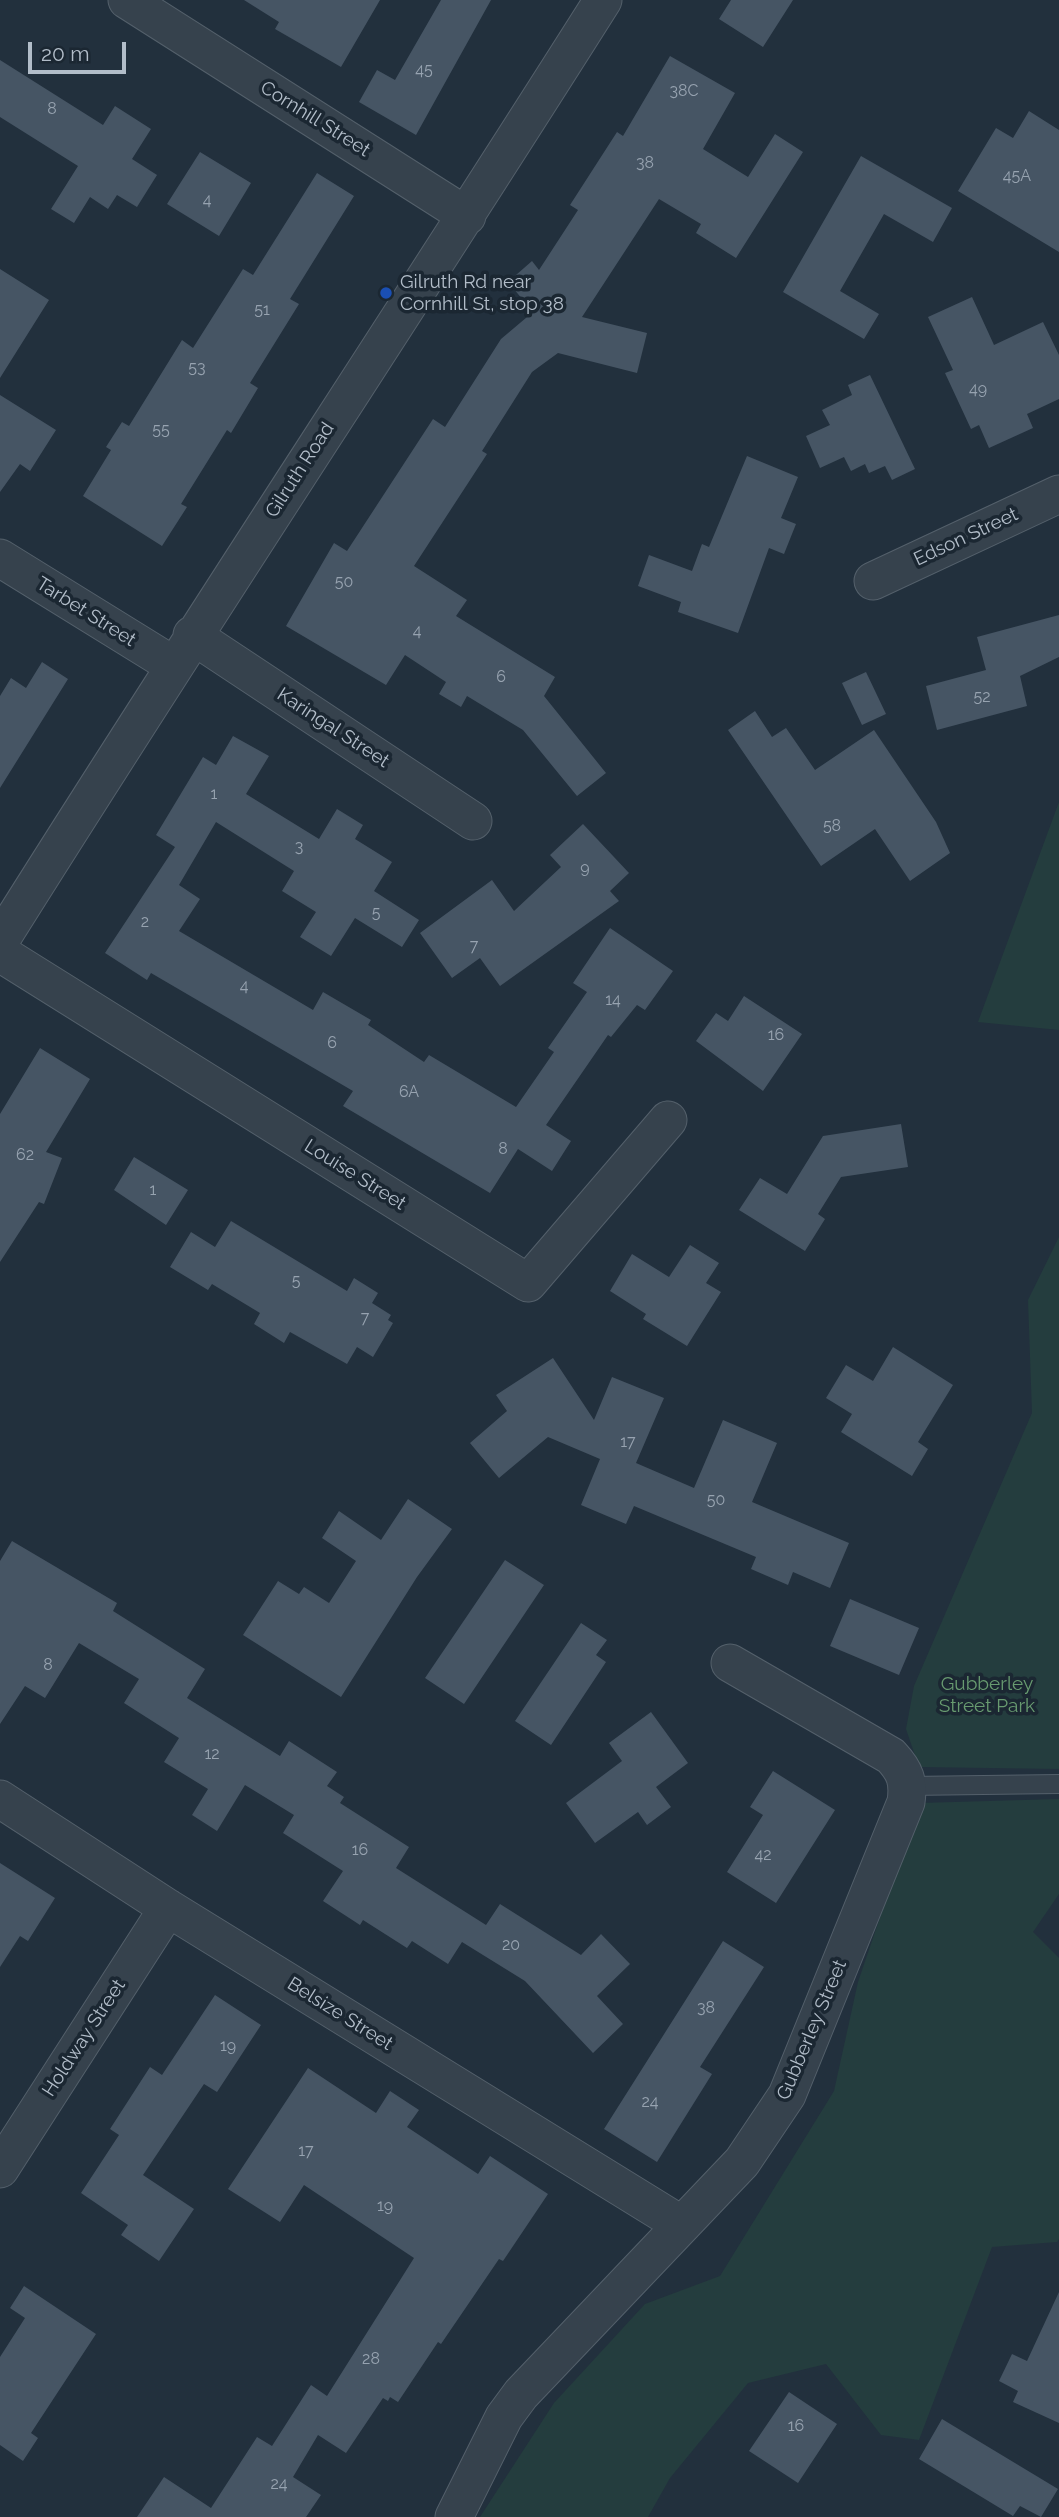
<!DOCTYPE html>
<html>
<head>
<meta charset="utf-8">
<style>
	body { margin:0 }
	#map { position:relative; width:1059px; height:2517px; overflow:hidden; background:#22303d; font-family:Raleway,sans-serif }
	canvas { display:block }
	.scale { position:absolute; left:28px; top:42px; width:98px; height:32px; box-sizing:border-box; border:4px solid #b2bdc9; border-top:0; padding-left:9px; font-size:21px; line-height:24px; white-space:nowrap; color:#b2bdc9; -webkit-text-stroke:5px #1b2732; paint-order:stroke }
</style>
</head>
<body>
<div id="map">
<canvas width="1059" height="2517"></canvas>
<div class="scale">20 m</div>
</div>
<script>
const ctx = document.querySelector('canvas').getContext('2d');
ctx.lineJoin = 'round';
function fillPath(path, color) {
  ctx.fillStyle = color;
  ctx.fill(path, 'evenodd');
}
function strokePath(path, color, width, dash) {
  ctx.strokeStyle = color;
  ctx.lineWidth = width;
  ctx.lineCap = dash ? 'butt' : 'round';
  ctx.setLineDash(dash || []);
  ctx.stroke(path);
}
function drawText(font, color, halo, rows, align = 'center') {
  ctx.font = font + ' Raleway,sans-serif';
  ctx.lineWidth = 7;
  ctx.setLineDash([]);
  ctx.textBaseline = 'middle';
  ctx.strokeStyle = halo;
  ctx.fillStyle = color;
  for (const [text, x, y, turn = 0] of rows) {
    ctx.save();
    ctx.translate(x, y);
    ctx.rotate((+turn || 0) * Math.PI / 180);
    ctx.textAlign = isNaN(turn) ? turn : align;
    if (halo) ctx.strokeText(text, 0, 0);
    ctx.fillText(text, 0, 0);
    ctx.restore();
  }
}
fillPath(new Path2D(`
	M1059,802V1030L978,1022Z
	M1059,1237V1769L919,1767L906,1729L914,1686L1032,1413L1028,1300Z
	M1059,1799V1894L1033,1932L1059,1958V2239L1057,2242L992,2247L919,2440L881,2435L826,2364L748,2383L670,2478L648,2517H480L554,2403L645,2304L720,2276L834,2091L858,1982L919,1803Z`), '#243d3e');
fillPath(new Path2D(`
	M244,0H380L341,67L275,29L279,22Z
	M441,0H491L416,135L359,102L377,70L395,80Z
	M731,0H793L763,47L719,19Z
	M670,56L735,93L703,149L748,177L775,134L803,152L736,258L696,233L701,224L659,199L582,317L647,333L637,373L558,353L532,372L482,451L487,454L414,566L467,600L456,616L555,677L544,696L606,773L577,796L523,730L467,696L461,707L439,694L446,682L405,655L386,685L286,626L334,543L347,551L433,419L445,427L501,339L533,312L508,282L532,261L539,270L578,210L570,205L617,132L623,136Z
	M0,60L103,125L115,106L151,129L132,159L157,175L137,207L117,195L108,209L90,197L74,223L51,209L78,166L0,117Z
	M1029,111L1059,130V252L958,191L996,128L1013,138Z
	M200,152L251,183L219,236L167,204Z
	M861,156L952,208L933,242L884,214L840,291L879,314L864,339L783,292Z
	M317,173L354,196L290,299L299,304L250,383L258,388L231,433L227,430L181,504L187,507L162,546L83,496L111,450L106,447L122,422L129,426L182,340L193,348L243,269L253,275Z
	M0,269L49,300L0,378Z
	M972,297L994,345L1043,322L1059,355V399L1027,414L1033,428L989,448L979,425L971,429L945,373L953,370L928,317Z
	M870,375L915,469L892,480L885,466L869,473L865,464L851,471L844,457L820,468L806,436L830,425L822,410L852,395L848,385Z
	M0,395L56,430L30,471L20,464L0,492Z
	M747,456L798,477L781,518L796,524L784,554L769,548L738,633L678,612L681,602L638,586L649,555L692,571L702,544L709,547Z
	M1059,615V657L1020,676L1027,706L937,730L926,686L986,670L977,637Z
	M42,662L68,679L0,788V696L11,678L26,688Z
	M866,672L886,714L862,725L842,683Z
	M755,711L772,737L786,728L815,770L874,730L936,822L950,853L910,881L875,829L821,866L728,730Z
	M233,736L269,756L246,794L319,839L337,809L363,825L355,839L392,862L374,891L419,920L402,947L355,918L331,956L300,937L316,912L282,891L294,871L216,822L179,885L200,899L179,931L313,1010L323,992L371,1020L368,1025L424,1062L429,1055L516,1107L554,1052L548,1048L587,992L573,983L610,928L673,971L645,1010L637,1005L611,1037L608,1035L546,1125L571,1141L552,1171L518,1149L490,1193L343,1106L353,1091L151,973L147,980L105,953L175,847L156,835L203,757L216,765Z
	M583,824L629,873L610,891L619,901L500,986L480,958L452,978L420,933L492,880L514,911L561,867L550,855Z
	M744,996L802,1034L763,1091L696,1041L716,1013L728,1021Z
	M40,1048L90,1079L46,1152L62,1158L44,1204L39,1202L0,1262V1114Z
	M901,1124L908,1167L841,1177L818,1214L825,1219L805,1251L739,1210L760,1178L787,1194L823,1136Z
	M134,1157L188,1190L166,1225L114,1190Z
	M231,1221L347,1291L354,1278L378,1293L372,1303L391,1315L388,1320L393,1323L373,1357L357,1347L347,1364L290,1332L284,1343L254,1324L260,1313L212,1284L208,1290L170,1267L191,1232L215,1247Z
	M690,1245L719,1263L706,1283L721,1292L687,1346L643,1319L646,1314L610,1291L632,1254L669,1277Z
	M893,1347L953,1385L918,1442L928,1449L912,1476L841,1432L852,1414L826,1398L846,1365L873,1381Z
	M553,1358L594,1420L612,1377L664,1398L636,1463L694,1488L723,1420L777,1443L752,1502L849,1543L830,1588L793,1572L788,1585L751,1569L756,1557L634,1506L626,1524L581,1505L600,1459L548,1437L499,1478L470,1443L507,1411L496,1395Z
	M408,1499L452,1529L417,1577L341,1697L243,1635L278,1581L299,1594L304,1587L329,1603L356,1561L322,1538L339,1511L381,1540Z
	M12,1541L117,1603L113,1611L205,1669L187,1698L280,1756L289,1741L337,1772L327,1786L344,1797L340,1803L409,1847L396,1868L486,1925L500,1904L581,1955L601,1934L630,1964L597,1996L623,2024L593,2053L525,1981L462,1942L448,1964L412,1941L407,1948L363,1920L360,1925L323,1901L343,1871L283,1833L294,1815L245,1785L217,1831L192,1815L208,1789L164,1762L179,1738L124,1703L139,1679L79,1643L45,1698L25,1686L0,1724V1561Z
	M505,1560L544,1585L464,1704L425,1678Z
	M850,1599L919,1628L899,1675L830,1646Z
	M581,1623L607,1640L596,1655L606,1662L551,1745L515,1721Z
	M651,1712L688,1763L656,1787L671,1807L647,1825L638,1812L595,1843L566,1803L622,1761L609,1743Z
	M773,1771L835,1810L776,1903L727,1872L763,1815L750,1807Z
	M0,1863L55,1898L28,1941L20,1936L0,1967Z
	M723,1941L764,1967L700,2067L712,2074L657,2162L604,2129Z
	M215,1995L261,2025L217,2092L204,2084L143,2175L194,2209L159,2261L121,2235L128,2225L81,2193L119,2135L110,2129L150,2067L162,2075Z
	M308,2068L376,2113L390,2091L419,2110L407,2127L478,2174L490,2156L548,2194L503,2261L499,2259L441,2344L438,2342L398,2402L390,2397L388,2401L383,2398L346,2453L318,2435L293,2477L321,2495L306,2517H137L164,2477L211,2508L257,2437L272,2446L311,2385L327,2396L414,2258L304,2185L280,2222L228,2189Z
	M24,2286L96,2334L31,2433L38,2438L23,2461L0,2445V2357L25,2318L10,2308Z
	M1059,2292V2423L1013,2402L1018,2391L999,2381L1012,2354L1027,2361Z
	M789,2392L837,2424L798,2483L749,2451Z
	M942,2419L1058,2489L1041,2517L1020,2506L1013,2516L919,2459Z`), '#465564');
const service = new Path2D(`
	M908,1786L1059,1784`);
const minor = new Path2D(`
	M127,0L467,216
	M0,558L173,665
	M873,581L1059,494
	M192,635L473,821
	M0,941C198,625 404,315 603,0
	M0,953L528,1283L668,1120
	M0,1799L168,1908L682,2225
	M0,2169L168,1908
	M454,2517L504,2417L521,2394L742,2162L787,2095L906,1802C909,1781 905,1771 891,1756L730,1663`);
strokePath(service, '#54606b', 20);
strokePath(minor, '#54606b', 39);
strokePath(service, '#36424d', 18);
strokePath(minor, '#36424d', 37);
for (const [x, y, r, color] of [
	[386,293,7,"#1a4fb4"]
]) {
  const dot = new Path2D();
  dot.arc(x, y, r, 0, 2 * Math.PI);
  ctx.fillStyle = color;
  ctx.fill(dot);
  strokePath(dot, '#1b2732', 2.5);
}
drawText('16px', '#97a3b0', null, [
	["45",424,70],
	["38C",684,91],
	["8",52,109],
	["38",645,163],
	["45A",1017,176],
	["4",207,200],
	["51",262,310],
	["53",197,368],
	["49",978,389],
	["55",161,430],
	["50",344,582],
	["4",417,631],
	["6",501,677],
	["52",982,697],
	["1",214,794],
	["58",832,826],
	["3",299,847],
	["9",585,868],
	["5",376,913],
	["2",145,922],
	["7",474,946],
	["4",244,986],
	["14",613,1000],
	["16",776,1035],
	["6",332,1043],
	["6A",409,1092],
	["8",503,1149],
	["62",25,1155],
	["1",153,1190],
	["5",296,1281],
	["7",365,1318],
	["17",628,1442],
	["50",716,1500],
	["8",48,1665],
	["12",212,1754],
	["16",360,1850],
	["42",763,1855],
	["20",511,1945],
	["38",706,2008],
	["19",228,2046],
	["24",650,2102],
	["17",306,2151],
	["19",385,2206],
	["28",371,2359],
	["16",796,2426],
	["24",279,2484]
]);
drawText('19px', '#b2bdc9', '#1b2732', [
	["Cornhill Street",315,119,32],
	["Gilruth Road",300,470,-57],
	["Edson Street",966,537,-25],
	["Tarbet Street",86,612,32],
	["Karingal Street",333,728,33],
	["Louise Street",355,1175,32],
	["Belsize Street",340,2014,32],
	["Gubberley Street",812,2030,-67],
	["Holdway Street",84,2038,-57]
]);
drawText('19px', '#b2bdc9', '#1b2732', [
	["Gilruth Rd near",400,282],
	["Cornhill St, stop 38",400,304]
], 'left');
drawText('19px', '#689b70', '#1b2732', [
	["Gubberley",987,1684],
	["Street Park",987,1706]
]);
</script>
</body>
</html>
